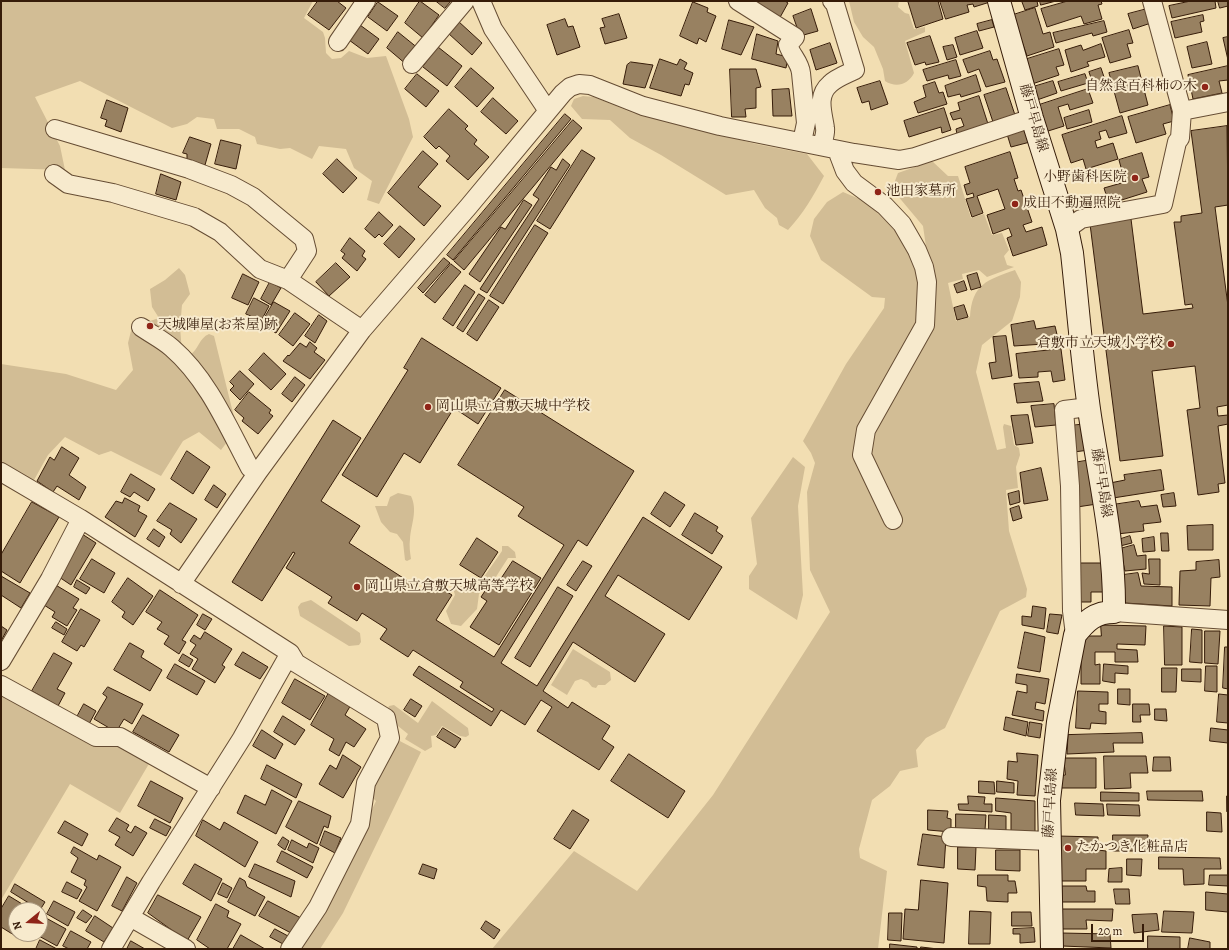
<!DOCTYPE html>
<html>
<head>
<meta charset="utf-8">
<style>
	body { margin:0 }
	#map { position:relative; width:1229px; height:950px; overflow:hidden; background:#f2deb2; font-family:Alegreya,serif }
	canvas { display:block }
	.frame { position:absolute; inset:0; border:2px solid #361c09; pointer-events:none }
	.north { position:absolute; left:8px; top:902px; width:40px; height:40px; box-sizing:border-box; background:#f7eacd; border:1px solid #aa987f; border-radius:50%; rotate:252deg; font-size:11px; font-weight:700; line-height:16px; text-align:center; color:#361c09 }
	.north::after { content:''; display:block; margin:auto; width:14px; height:18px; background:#8f2418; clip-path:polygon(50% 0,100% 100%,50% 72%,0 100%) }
	.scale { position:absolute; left:1091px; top:924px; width:53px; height:18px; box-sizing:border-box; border:2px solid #361c09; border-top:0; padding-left:5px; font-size:12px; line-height:14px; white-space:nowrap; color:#361c09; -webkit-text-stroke:3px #f7eacd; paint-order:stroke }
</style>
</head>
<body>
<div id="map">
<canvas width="1229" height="950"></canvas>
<div class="frame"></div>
<div class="north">N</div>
<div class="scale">20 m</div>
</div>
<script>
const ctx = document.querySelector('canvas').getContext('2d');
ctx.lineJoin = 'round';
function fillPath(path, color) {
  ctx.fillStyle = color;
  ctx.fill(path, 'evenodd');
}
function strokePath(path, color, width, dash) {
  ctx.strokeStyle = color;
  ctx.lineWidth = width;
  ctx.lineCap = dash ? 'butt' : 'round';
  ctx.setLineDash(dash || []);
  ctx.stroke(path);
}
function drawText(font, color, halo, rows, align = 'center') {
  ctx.font = font + ' Alegreya,"Noto Serif JP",serif';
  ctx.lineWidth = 4;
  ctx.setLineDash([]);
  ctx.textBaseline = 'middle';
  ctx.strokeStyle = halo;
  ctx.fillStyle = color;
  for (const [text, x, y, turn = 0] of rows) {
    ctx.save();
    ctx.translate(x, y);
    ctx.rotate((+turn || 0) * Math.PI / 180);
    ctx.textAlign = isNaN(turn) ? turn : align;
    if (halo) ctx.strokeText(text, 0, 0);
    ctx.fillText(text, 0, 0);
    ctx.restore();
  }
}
fillPath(new Path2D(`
	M1,1H313L304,18L323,32L325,38L326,53L332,59L341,58L349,51L367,58L386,56L409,119L413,137L379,204L367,200L372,181L354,168L346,149L319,146L312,159L290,148L280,149L257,144L255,137L239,129H217L214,119L197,117L187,124L172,128L80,81L35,97L60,146L65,170L1,168Z
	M849,1H899L898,7L905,13L909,14L914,29L925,27V32L905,41L914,73C908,85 896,88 885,81L883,69L874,47L863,37L854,22Z
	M583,96L594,97L633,113L756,144L807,154L824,176C814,195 803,214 788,230L779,225L777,218L765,208L754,190L726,195L661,155L630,138L610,120L582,119L571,106L574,99Z
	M932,161L948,176H958L971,218L984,214L992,235L1002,233L1009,250L1004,256L1007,265L1014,267L987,277L979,270L962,274L963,279L948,283L956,321L970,317C972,284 987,280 1015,270L1021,282L1020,297L1012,321L982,345L976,372L997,450L1006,448L1003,427L1004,424L1011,426L1014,445L1019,448L1020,455L1016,467L1018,488L1006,490L1009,531L1027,589L1026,597L1000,611L945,728L926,738L916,750L918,767L900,771L890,786L872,800L859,849L860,858L887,871L878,949H492L574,851L637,891L713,795L830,612L810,570L807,492L815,463L811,453L803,441L846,364L884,308L885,298L872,297L821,260L810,236L814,219L827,202L843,192L883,209L898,227L916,258L922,273L923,284L919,324L861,427L851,464L854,454L871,431L906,371L929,324L930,274L923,226L892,189L898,173Z
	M179,268L185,275L190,294L182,305L180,327L182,352L190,355C199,349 199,338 209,334L214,336L237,429L221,450L199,432L183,441L161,476L111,451L99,455L65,437L48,455L34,480L24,481L1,467V364L66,374L116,390L133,370L128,343L132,327L159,318L152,307L150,289L165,280Z
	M793,457L805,467L798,506L803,595L797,620L749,589V576L757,564L751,518Z
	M398,493L411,496C418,511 411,524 410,539C409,546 410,552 411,559L407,561L405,560L403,542L397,534L390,532L381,522L375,506H387L390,497Z
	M502,546H508L515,552L516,558H508L492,583H488L479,594L477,609L461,626L451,624L446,611L455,595L453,588L456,582L467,580L481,581L502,551Z
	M311,600L360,633L361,642L359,645L349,646L300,616L298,607L301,603Z
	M573,649L610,672L611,680L605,685H598L596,688L592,687L588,682L581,679L575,681L567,695L551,685Z
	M1,691L124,746L150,762L120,813L70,784L1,900Z
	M432,701L468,728L469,735L466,737L460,736L442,726L436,735L431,736L432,747L425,751L405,739L408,734L398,726L387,711L389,706L394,705L418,723Z
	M394,738L421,752L343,913L320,949H299L350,855L376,801L371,796L375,782Z`), '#d2bd95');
const building = new Path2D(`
	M318,1H337L346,8L329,30L308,15Z
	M420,1L439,15L423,38L405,23Z
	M436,1H451L445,8Z
	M760,1H785L788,3L778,21L756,8Z
	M911,1H938L943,19L916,28L908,2Z
	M940,1H990V2L974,7L973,4L967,5L969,12L946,19Z
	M1024,1H1037L1038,6L1025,10L1022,2Z
	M1040,1H1056L1041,5Z
	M1068,1H1101L1102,4L1098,5L1102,19L1084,24L1081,16L1047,27L1041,9Z
	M1191,1H1215L1216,8L1172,18L1169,6Z
	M1218,1H1228V6L1220,8Z
	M378,2L398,16L387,31L368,17Z
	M693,2L708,8L707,12L716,16L706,42L699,38L697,44L680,36Z
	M1035,8L1043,34L1050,32L1054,47L1027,56L1021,39L1018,40L1010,16Z
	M811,9L818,31L800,36L793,16Z
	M1147,9L1151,23L1133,29L1128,14Z
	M619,14L627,38L605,44L600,28L605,27L602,19Z
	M1203,15L1204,21L1200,22L1202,32L1175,38L1171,22Z
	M565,19L568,27L573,26L580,47L557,55L547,25Z
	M729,20L754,27L741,55L722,49Z
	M992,20L994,27L979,31L977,24Z
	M458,21L482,43L472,55L448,33Z
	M1104,21L1107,32L1093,36L1092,33L1056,43L1053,33Z
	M360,25L379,39L368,54L349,40Z
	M1129,30L1133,43L1127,44L1131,57L1110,63L1102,38Z
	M977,31L983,48L960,55L955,38Z
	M398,32L419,49L407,65L387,48Z
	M757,34L778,41L776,54L788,57L786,68L752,59Z
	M930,36L939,62L926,65L925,62L915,65L907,43Z
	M1228,37V60L1223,38Z
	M1207,42L1212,64L1192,68L1187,47Z
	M830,43L837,63L816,70L810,50Z
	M1101,44L1105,57L1087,62L1089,66L1071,72L1065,50L1081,45L1083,50Z
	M953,45L957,57L947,60L943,47Z
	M438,47L462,66L447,86L423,67Z
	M1059,49L1064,65L1056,67L1059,75L1032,84L1024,60Z
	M990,51L993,60L997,59L1005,82L986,87L979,69L968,73L963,60Z
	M660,59L677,65L680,59L687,63L684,69L693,73L689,85L685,84L681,96L650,88Z
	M956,60L961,76L949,79L948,75L927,81L923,70Z
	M631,62L653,65L645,88L623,84L627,65Z
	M1138,66L1148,105L1120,113L1109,73Z
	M1228,66V80L1219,81L1222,93L1193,99L1188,75Z
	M471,68L494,88L477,107L455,87Z
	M1101,68L1106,83L1094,87L1089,72Z
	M730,69H756L761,87L756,88V108L745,109L746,117H732Z
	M417,74L439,91L426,107L405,89Z
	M1085,74L1088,83L1061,91L1058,82Z
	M976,75L981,91L961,97L960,94L948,97L945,86Z
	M880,81L888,104L871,110L869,101L862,103L857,88Z
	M1053,81L1057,93L1037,100L1033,87Z
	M935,82L939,93L943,92L947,104L918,113L914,102L926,97L923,86Z
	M1006,88L1015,115L993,122L984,95Z
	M789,89L792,116H773L772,90Z
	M1088,89L1093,103L1070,110L1068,104L1058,107L1064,126L1045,132L1036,106Z
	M979,96L988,124L957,134L956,129L964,126L961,118L953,120L950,113L960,110L958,103Z
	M493,98L518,121L506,134L481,112Z
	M107,100L128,108L121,132L105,126L107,120L101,118Z
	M1170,105L1174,121L1163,124L1166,134L1136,143L1128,117Z
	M944,108L951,130L942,133L941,127L909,137L904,121Z
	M449,109L468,126L465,129L477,140L474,144L489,157L468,180L446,161L450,156L439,146L436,149L424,137Z
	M1089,110L1092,122L1067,129L1064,118Z
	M565,114L571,119L453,260L447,255Z
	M1122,116L1127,133L1109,138L1106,130L1099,132L1101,139L1095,141L1097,148L1113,143L1118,159L1086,169L1083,159L1071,163L1062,135Z
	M573,120L582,128L464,270L454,261Z
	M1227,126L1228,205L1215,207L1228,306V405L1217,407L1218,416L1228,415V424L1218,426L1225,483L1218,484L1219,492L1198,495L1187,410L1200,408L1195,366L1152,371L1163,456L1120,461L1090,224L1131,219L1143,314L1193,308L1192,304L1185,305L1174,222H1181V216L1202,213L1191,131Z
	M1025,128L1030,142L1011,147L1007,134Z
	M190,137L211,144L205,165L187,161V154L183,153Z
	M221,140L241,145L236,169L215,164Z
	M582,150L595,158L550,229L537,221Z
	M423,151L438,164L418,187L441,206L424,226L388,193Z
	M1010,152L1018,178L1014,179L1018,191L1021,190L1032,222L1023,225L1026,232L1042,227L1047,245L1013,256L1007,238L1012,236L1009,228L993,234L987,215L1005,209L998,189L977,196L983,213L972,217L966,199L974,197L973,193L967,195L964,185L970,183L965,167Z
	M1142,153L1149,177L1142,179L1147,192L1109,204L1104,188L1125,182L1119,160Z
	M337,159L357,178L343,193L323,174Z
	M563,159L570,165L487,293L480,289L539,199L533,195L551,167L556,170Z
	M161,174L181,182L176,200L156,194Z
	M524,200L532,205L480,282L469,274L501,227L505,229Z
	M379,212L393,225L382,237L379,234L375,238L365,229Z
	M535,225L548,233L503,304L490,296Z
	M400,226L415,239L399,258L384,244Z
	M350,238L365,251L362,256L366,259L357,271L342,258L345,254L341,251Z
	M444,258L450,263L423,293L418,288Z
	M336,263L350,277L329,296L316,282Z
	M451,264L461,272L435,303L425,295Z
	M977,273L981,287L971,290L967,276Z
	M243,274L259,282L248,305L232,298Z
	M964,281L967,290L957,293L954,285Z
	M270,282L281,288L271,305L261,299Z
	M465,285L475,292L453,326L443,319Z
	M479,294L485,298L463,332L457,328Z
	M254,298L269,306L261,321L246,314Z
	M489,300L499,307L477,341L467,334Z
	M274,302L290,311L276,333L261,324Z
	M964,305L968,317L957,320L954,308Z
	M295,313L310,324L293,346L279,335Z
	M319,315L327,321L315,343L305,336Z
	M1034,321L1036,329L1055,326L1059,343L1014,346L1011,325Z
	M1006,336L1012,376L992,379L989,363L996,362L993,337Z
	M422,338L501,388L478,424L454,408L420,463L404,453L377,497L342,475L408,370L404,368Z
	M310,342L317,348L314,352L325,360L310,379L283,361L288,355L289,356L300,343L306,347Z
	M1061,349L1065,380L1053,382L1051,371L1038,372V377L1019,378L1016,354Z
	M264,353L286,374L271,390L249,370Z
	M240,371L254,384L240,400L230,390L234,386L230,382Z
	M295,377L305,385L292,402L282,394Z
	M1039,382L1043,401L1017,403L1014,384Z
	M505,390L634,471L587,546L578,540L501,663L537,686L643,517L722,567L689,620L618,575L605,596L665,634L635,682L573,642L543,691L568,708L572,702L610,726L602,739L614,747L599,770L537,731L552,707L541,700L525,725L501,710L491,726L413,675L419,666L492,712L494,709L460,687L463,682L413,650L408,657L380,639L387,629L362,613L357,621L328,603L332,597L286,568L295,553L293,552L262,601L232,582L333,420L361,438L321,501L360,526L349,543L425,592L431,582L452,595L436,620L494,657L564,545L518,516L524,507L458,465Z
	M249,392L271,410L269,413L273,416L258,434L242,421L244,418L235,410Z
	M1054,404L1056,425L1035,427L1031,406Z
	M1028,415L1033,443L1016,445L1011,416Z
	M1086,424L1089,450L1074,452L1070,426Z
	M62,447L79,458L69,475L86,487L79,500L57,486L53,492L37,481L50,457L54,460Z
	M187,451L210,467L193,494L171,479Z
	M1091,460L1097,504L1077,507L1073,463Z
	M1041,468L1048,500L1024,504L1020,473Z
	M1161,470L1164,490L1113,498L1110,483L1125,480L1124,475Z
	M131,474L155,489L148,501L134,492L130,497L121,492Z
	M214,485L226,494L217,508L205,500Z
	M1019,491L1020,502L1010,505L1008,494Z
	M665,492L685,505L670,527L651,514Z
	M1174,493L1176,506L1163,507L1161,495Z
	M125,498L140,506L138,511L147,516L135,537L105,517L116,501L122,503Z
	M1139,501L1141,507L1157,505L1161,522L1143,524L1144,531L1117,534L1112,505Z
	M32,502L59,517L20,583L1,571V555Z
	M170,503L197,519L181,543L170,534L172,530L157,521Z
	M1019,506L1022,518L1013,521L1010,509Z
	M695,513L718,527L716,531L723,536L712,554L682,535Z
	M1213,525V550H1188L1187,526Z
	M154,529L165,537L159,547L147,539Z
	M1161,533H1168L1169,551H1162Z
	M82,534L96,543L71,585L59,577Z
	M1130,536L1132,543L1120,546L1118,540Z
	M1154,537L1155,551L1143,552L1142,539Z
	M477,538L498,552L481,578L460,565Z
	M1134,545L1137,556L1146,555V569L1125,571L1120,549Z
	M92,559L115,573L104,593L80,579Z
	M1149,559H1160V585L1144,584L1142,573L1149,574Z
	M1219,560L1220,577L1211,578L1210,606L1179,605L1180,571L1196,570V562Z
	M513,561L541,578L499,645L470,627L487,601L481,597L489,585L495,587Z
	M583,561L592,566L576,591L567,585Z
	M1078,563H1102L1103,592H1091V602H1078Z
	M1138,573L1141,586L1172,587V606L1125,603L1123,575Z
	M1,576L30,593L21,608L1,595Z
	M128,578L153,596L133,625L122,617L125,612L112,602Z
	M77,580L90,588L86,594L74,587Z
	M54,584L79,599L73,608L77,610L67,626L52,617L55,612L44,605Z
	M558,587L573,596L530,667L515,658Z
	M160,590L198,615L182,640L186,642L179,654L164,644L169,636L157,629L162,622L146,612Z
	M1033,606L1046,608L1044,629L1022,625V616L1031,617Z
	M81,609L100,620L84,647L81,645L77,651L62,642Z
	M203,614L212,619L205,630L197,625Z
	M1050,614L1062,615L1058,634L1047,632Z
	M56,622L67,629L64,635L52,628Z
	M1101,625L1146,626L1145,645L1117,644V649L1137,650L1138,662H1115V652H1095V665L1100,664V684H1081V659L1086,636H1101Z
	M1,626L7,630L1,641Z
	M1164,626L1182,627V665H1165Z
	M1192,629L1202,630V663L1190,662Z
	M1205,631H1220L1218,664L1205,663Z
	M205,632L232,649L222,665L225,667L215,683L192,669L198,659L190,654L196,645L190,641L194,635L200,639Z
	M1025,632L1045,637L1040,672L1018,668Z
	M130,643L144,651L141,657L162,670L150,691L114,670Z
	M1225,647H1228V689L1223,688Z
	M243,652L268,667L260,679L235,665Z
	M54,653L72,663L57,689L65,693L58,706L32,691Z
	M183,654L193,660L189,667L179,661Z
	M175,664L205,681L197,695L167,678Z
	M1104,664L1128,666V674L1115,673V683L1103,681Z
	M1206,666H1217V692L1205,691Z
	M1162,668H1177L1176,692H1162Z
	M1182,669H1201V682L1182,681Z
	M1017,674L1049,679L1045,704L1036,702L1035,709L1044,711L1043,721L1012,715L1017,691L1027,693V685L1016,683Z
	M295,679L325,696L310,720L282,703Z
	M108,687L143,704L132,724L124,719L116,732L94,719L107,697L103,694Z
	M1118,689H1130V705L1118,704Z
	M330,691L352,703L345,715L366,729L354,747L346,742L339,756L329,750L334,739L311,725Z
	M1078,691L1108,692V704H1099V711L1106,712V724L1091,723L1090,729L1076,728Z
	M1219,694L1228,695V723L1217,722Z
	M411,699L422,706L415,717L404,710Z
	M84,704L96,711L89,724L77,717Z
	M1133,704H1149L1150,715H1140L1141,722H1133Z
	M1155,709H1166L1167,721L1155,720Z
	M143,715L179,735L169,752L133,732Z
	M283,716L305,730L295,745L274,732Z
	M1006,717L1028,722L1026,736L1004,730Z
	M1030,722L1042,724L1040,738L1028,736Z
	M443,728L461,739L455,748L437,737Z
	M1211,728L1228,730V743L1210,741Z
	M262,730L283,744L275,759L253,746Z
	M1142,733L1143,743H1113L1114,752L1067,754L1068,735Z
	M1017,753L1038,755L1035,796L1017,795L1018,781L1007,779L1008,761L1017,762Z
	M629,754L685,791L668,818L611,781Z
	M343,755L361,767L343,798L319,784L330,765L336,769Z
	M1104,756H1146L1148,773H1130L1131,788L1105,789Z
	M1154,757H1170L1171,771H1153Z
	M1064,758H1096V788H1059V776L1065,775Z
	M267,765L302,784L296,798L261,779Z
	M151,781L183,798L170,823L138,806Z
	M979,781L994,782L995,794L979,793Z
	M997,781L1014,783V793L997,792Z
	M272,790L292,801L276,834L237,813L245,795L265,805Z
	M1147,791H1202L1203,801L1148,800Z
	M1101,792L1139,793V801H1101Z
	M968,796L985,797L984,804H992V812L959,810L958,804H968Z
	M1227,796H1228V813L1227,812Z
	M996,798L1035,801V833L1011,832V813L996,811Z
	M299,801L331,816L328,828L324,826L317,844L286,827Z
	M1075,803L1103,804L1104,816L1076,815Z
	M1107,804L1139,805L1140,816L1108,815Z
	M573,810L589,820L570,849L554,839Z
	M928,810L948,811L947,818L951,819V832L928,830Z
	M1207,812L1221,813L1222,832L1207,831Z
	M956,814L986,815L985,830L956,829Z
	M989,815L1006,816V832L989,830Z
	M117,818L129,825L126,830L131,833L135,826L147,833L133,856L115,845L120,837L109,831Z
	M155,819L171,827L166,836L150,828Z
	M203,820L220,830L224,822L258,842L245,867L196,836Z
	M65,821L88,834L82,846L58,833Z
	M325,831L341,838L335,853L320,845Z
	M923,834L946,837L944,868L918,865Z
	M1113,835H1148L1147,851H1113Z
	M1058,836L1098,837V850L1106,851V869H1086V881H1057Z
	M283,837L289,841L285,850L278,845Z
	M292,840L307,848L309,843L319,848L313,863L288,850Z
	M74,847L97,860L99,855L121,867L97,911L79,901L87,887L84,885L86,880L71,872L78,858L71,853Z
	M958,847H976L975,870L958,869Z
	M996,850H1020V871L996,870Z
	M282,851L313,867L307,878L277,862Z
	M1159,857L1220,858L1221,869H1204V884L1184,885L1183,869H1159Z
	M1127,859H1142L1141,876L1127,875Z
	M195,864L222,879L211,901L183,884Z
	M255,864L295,881L291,897L249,877Z
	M423,864L437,869L434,879L419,874Z
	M1122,868V882H1108L1109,869Z
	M978,875H1008V881H1015L1017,893H1008V902L987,901L986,887L978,886Z
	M1210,875H1228V886L1209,885Z
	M127,877L137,883L122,911L112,906Z
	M240,878L245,881L247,887L265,897L255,916L228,902Z
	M921,880L948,883L944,943L903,939L905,909L918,910Z
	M67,882L82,890L77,899L62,892Z
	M223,883L232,888L227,898L218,894Z
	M15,884L45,902L40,910L11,892Z
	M1062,886H1086L1087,891H1095V902H1062Z
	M1114,889H1129L1130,904H1116Z
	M1206,892L1228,894V912L1206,910Z
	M158,895L201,917L187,941L148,913Z
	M9,896L32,910H16V934H26L22,940L1,927V909Z
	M54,901L75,912L68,926L47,914Z
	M268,901L301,918L291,933L259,916Z
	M216,904L229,911L227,917L241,924L227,949H210L197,940Z
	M1059,909H1113L1112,921L1086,920L1087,929H1061Z
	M83,910L92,916L86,923L77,918Z
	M970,911L991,912L990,944H969Z
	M1164,911L1194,912L1192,933L1162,932Z
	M1012,912H1031L1032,926H1012Z
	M889,913H902L901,941L888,940Z
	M1157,914L1159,930L1134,933L1132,915Z
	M95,916L113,928L104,942L86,931Z
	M46,918L66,929L57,946L37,935L40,934V929Z
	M486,921L500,930L494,939L481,929Z
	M1034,928L1035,942L1020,943V934H1013V929Z
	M275,929L288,936L283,944L270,937Z
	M71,931L91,942L87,949H69L63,946Z
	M1061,933L1110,934L1111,948L1062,946Z
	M241,935L265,949H233Z
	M1148,936L1180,937V949H1148Z
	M1190,938L1210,942V949H1188Z
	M40,940L57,949H36Z
	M131,941L145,949H127Z
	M890,944L917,947V949H890Z
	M921,947L938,949H921Z`);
fillPath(building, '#988161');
strokePath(building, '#361c09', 1);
const street = new Path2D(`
	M481,1L493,29L548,111
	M738,1L795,37L788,45C791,55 800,62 801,73L806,123L802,142
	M338,42L366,1
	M412,64L465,1
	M1182,111L1228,102
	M55,129L189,169L231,185L253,197L304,239L307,251L288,280L362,330
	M822,146C823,141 826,133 825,128C823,113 816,96 830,84C836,78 847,74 855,70L835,4L832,1
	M837,150L845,171L854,183L885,206L902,224L917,250L924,267L927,282L925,325L866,430L862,455L893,520
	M54,174L68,184L113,193L194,217L220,232L260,269L288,280
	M1067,229L1081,219L1163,204L1177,142L1180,138L1182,111L1152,1
	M141,327C151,334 163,340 172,348C208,379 228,427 250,468L258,472
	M1,472L81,519L290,653L296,663L386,718L390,738L366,783L360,824L318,907L290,949
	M181,584L258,472L362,330L469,206L563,93L570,87L579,84L590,85L643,106L720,126L854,153L899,160L915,157L1032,118
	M1114,612L1228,620
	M1075,635L1072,611L1070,486L1064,410L1089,407
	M1,661L50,579L81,519
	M1,685L96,737H120L211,788
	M951,837L1049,841
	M130,917L186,949
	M111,949L151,882L242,738L290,653`);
const secondary = new Path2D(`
	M999,1L1032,118L1067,229L1072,253C1078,307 1082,362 1090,416C1100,481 1115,546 1114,612C1095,612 1086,621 1075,635L1058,722L1049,800L1052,949`);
strokePath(street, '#654c33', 20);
strokePath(secondary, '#361c09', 24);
strokePath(street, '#f7eacd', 18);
strokePath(secondary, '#f7eacd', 22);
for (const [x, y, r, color] of [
	[1205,87,4,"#8f2418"],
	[1135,178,4,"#8f2418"],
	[878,192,4,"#8f2418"],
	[1015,204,4,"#8f2418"],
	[150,326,4,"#8f2418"],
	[1171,344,4,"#8f2418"],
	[428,407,4,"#8f2418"],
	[357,587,4,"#8f2418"],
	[1068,848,4,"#8f2418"]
]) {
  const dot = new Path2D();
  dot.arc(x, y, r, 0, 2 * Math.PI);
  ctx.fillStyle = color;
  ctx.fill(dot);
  strokePath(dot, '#f7eacd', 1.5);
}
drawText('14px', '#361c09', '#f7eacd', [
	["自然食百科柿の木",1197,87,"right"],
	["小野歯科医院",1127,178,"right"],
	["池田家墓所",886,192],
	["成田不動遍照院",1023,204],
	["天城陣屋(お茶屋)跡",158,326],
	["倉敷市立天城小学校",1163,344,"right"],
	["岡山県立倉敷天城中学校",436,407],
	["岡山県立倉敷天城高等学校",365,587],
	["たかつき化粧品店",1076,848]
], 'left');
drawText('14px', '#361c09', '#f7eacd', [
	["藤戸早島線",1033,118,74],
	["藤戸早島線",1101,483,81],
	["藤戸早島線",1051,803,-87]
]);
</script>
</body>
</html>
